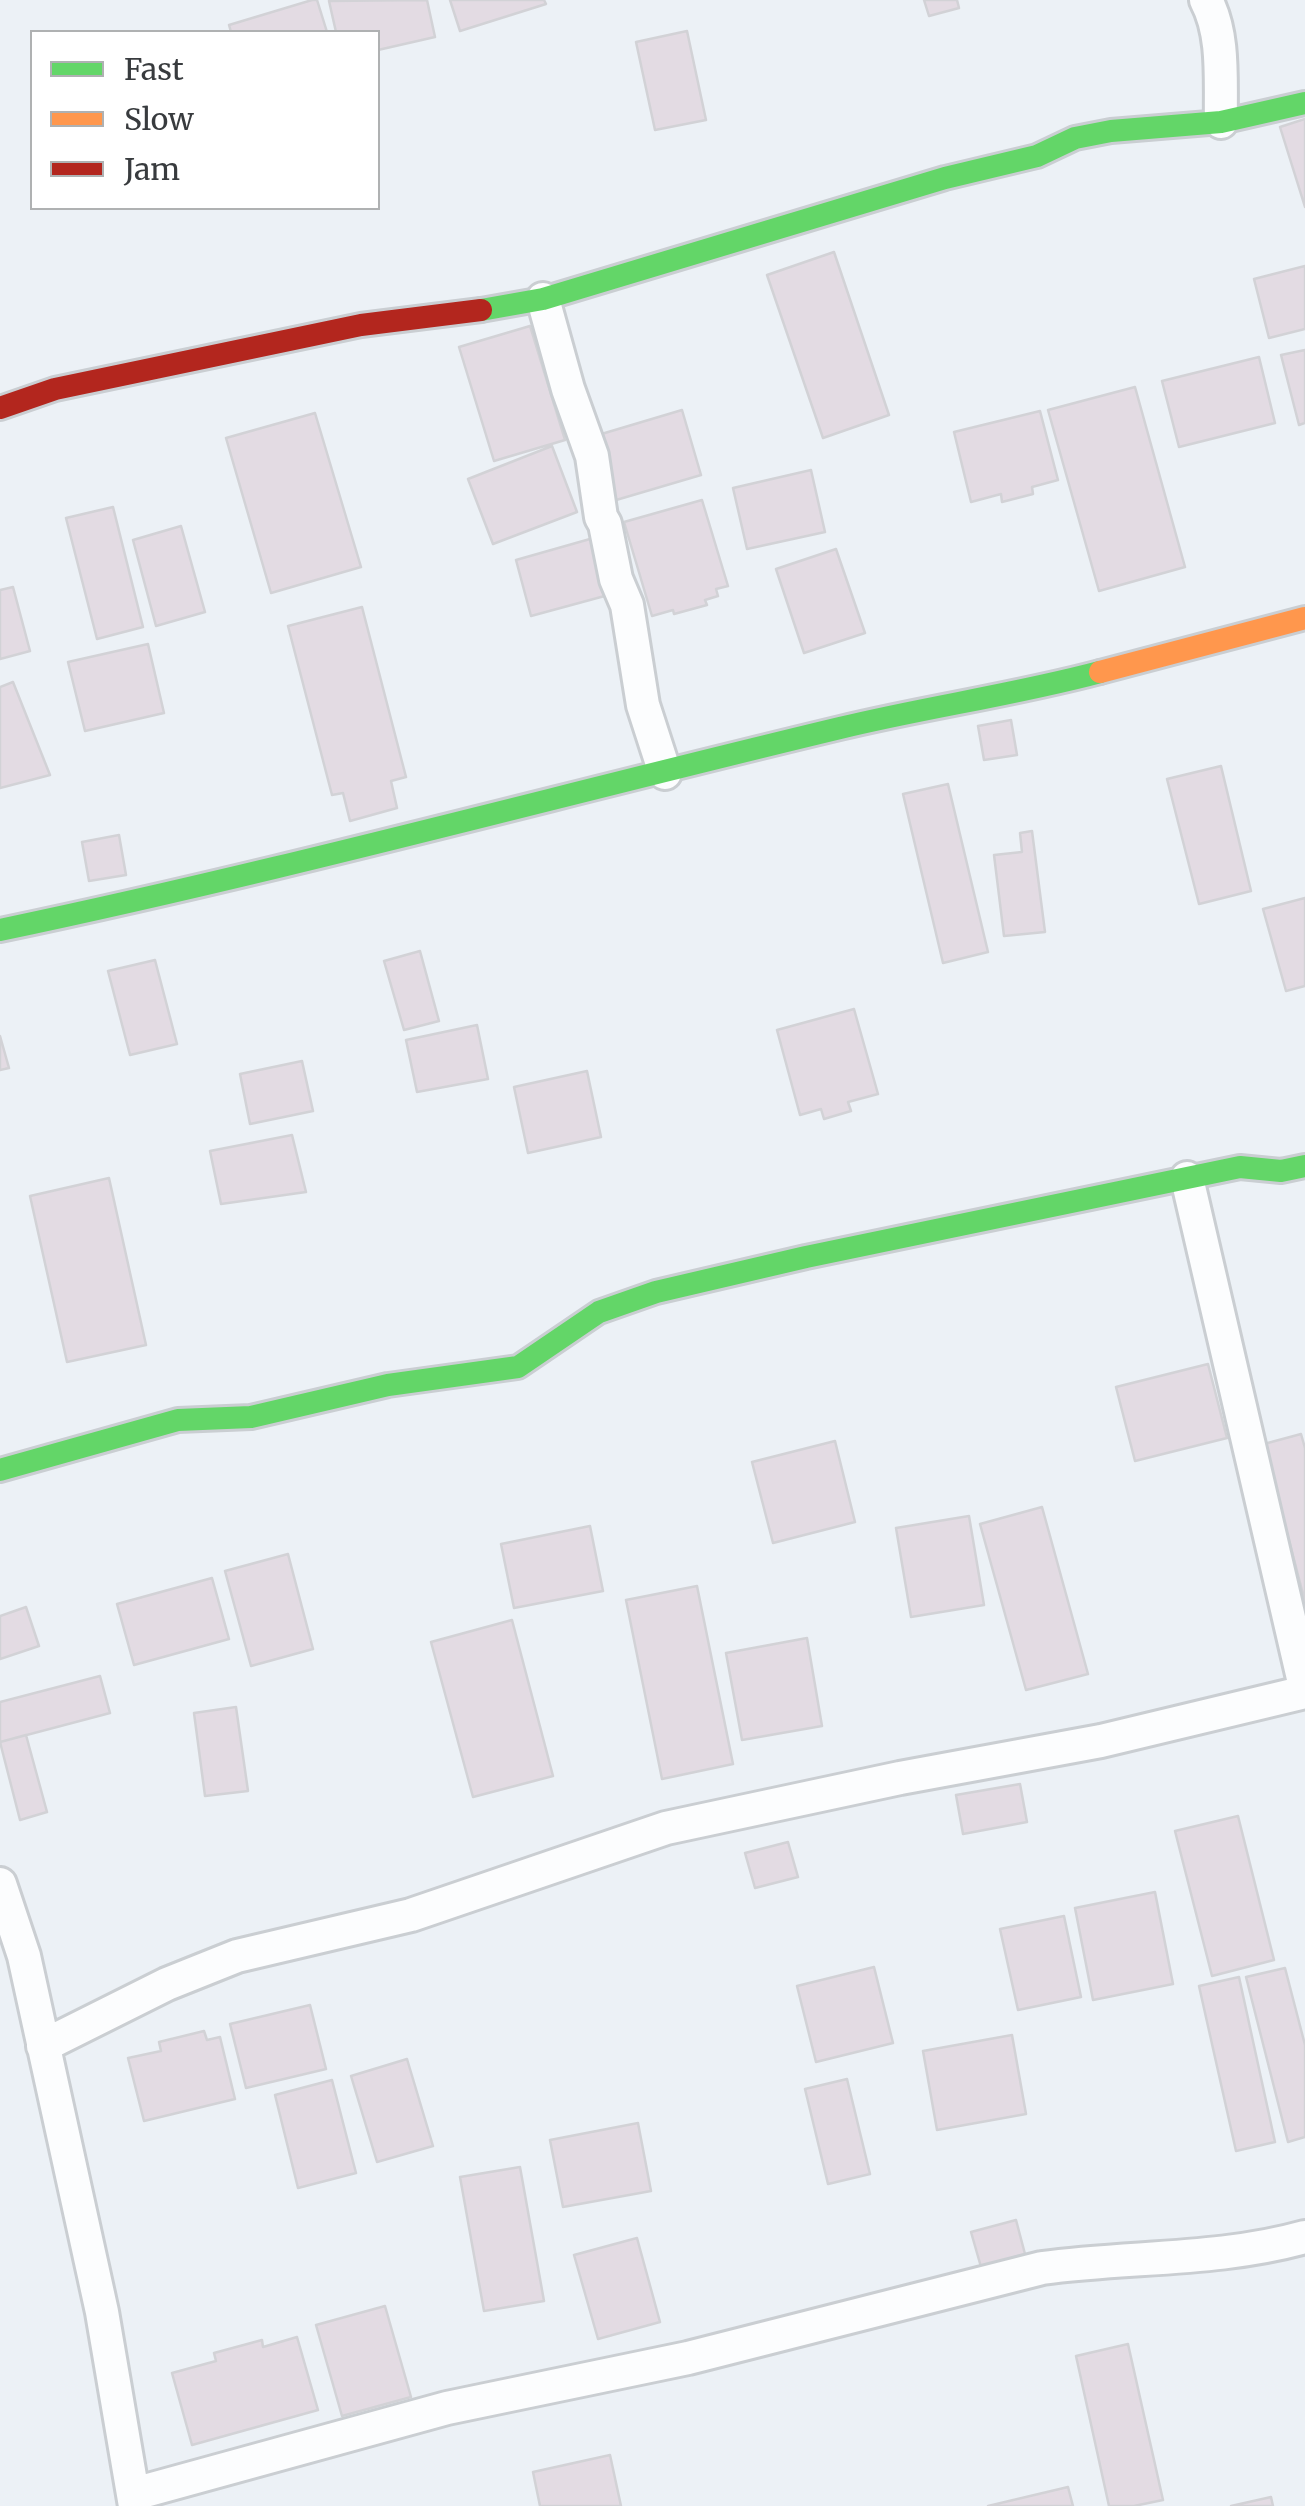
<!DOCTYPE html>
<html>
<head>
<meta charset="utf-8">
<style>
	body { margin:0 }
	#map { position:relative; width:1305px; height:2506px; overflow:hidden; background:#ecf1f6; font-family:Merriweather,serif }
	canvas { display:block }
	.legend { position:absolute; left:30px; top:30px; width:350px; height:180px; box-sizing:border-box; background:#fff; border:2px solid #afb1b2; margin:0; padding:12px 18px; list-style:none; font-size:30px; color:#383b3e }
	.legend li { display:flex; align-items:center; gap:20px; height:50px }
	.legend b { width:50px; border:2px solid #afb1b2 }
</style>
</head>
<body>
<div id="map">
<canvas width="1305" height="2506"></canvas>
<ul class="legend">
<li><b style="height:12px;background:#63d668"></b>Fast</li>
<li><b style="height:12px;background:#ff974d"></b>Slow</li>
<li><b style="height:12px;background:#b3261e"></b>Jam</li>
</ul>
</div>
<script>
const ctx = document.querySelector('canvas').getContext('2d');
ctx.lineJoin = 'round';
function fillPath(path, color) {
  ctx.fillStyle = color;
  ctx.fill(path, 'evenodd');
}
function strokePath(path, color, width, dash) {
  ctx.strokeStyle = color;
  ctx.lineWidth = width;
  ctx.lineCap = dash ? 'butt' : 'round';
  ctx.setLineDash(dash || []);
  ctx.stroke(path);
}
const building = new Path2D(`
	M312,0H317L327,32H231L229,25Z
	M427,0L435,37L378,50V32H336L329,1Z
	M450,0H544L546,4L460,31Z
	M924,0H957L959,8L929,16Z
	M687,31L706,120L655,130L636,42Z
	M1305,119V207L1280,127Z
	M834,252L889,415L823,438L767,275Z
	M1305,266V329L1269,338L1254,279Z
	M530,326L565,440L494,461L459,347Z
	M1305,350V423L1299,425L1281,355Z
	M1259,357L1275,423L1179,447L1162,381Z
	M1135,387L1185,567L1099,591L1048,410Z
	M682,410L701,475L606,503L588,438Z
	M1040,411L1058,480L1032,487L1033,494L1002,502L1001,494L971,502L954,432Z
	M315,413L361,567L271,593L226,438Z
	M552,446L577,512L493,544L468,479Z
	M811,470L825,532L747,549L733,488Z
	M702,500L728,586L716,589L718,596L705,600L707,605L674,614L673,610L652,616L624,522Z
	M113,507L143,627L97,639L66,518Z
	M181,526L205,612L156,626L133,540Z
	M597,537L612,594L531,616L516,560Z
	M836,549L865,633L804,653L776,569Z
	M13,587L30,651L0,659V590Z
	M362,607L406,777L391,781L397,808L350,821L343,793L332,795L288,626Z
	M148,644L164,713L85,731L68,662Z
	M13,682L50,775L0,788V687Z
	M1011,720L1017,755L984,760L978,726Z
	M1221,766L1251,891L1199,904L1167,779Z
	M948,784L988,952L943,963L903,794Z
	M1032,831L1045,932L1004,936L994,855L1022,852L1020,833Z
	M119,835L126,875L89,881L82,842Z
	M1305,898V986L1286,991L1263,909Z
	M420,951L439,1021L404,1030L384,961Z
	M155,960L177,1044L130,1055L108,971Z
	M854,1009L878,1094L848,1102L851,1111L824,1119L821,1109L800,1115L777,1030Z
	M477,1025L488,1079L417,1092L406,1040Z
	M0,1036L9,1068L0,1070Z
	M302,1061L313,1111L250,1124L240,1074Z
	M587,1071L601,1137L528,1153L514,1087Z
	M292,1135L306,1192L221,1204L210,1151Z
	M109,1178L146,1345L67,1362L30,1196Z
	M1208,1364L1227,1438L1135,1461L1116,1387Z
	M1301,1434L1305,1448V1602L1264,1444Z
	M835,1441L855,1522L773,1543L752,1462Z
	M1042,1507L1088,1674L1026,1690L980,1524Z
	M969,1516L984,1605L911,1617L896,1528Z
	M590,1526L603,1591L514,1608L501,1544Z
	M288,1554L313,1649L251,1666L225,1571Z
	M212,1578L229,1639L134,1665L117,1604Z
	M697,1586L733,1764L662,1779L626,1600Z
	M26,1607L39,1646L0,1659V1616Z
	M512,1620L553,1776L473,1797L431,1642Z
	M807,1638L822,1726L742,1740L726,1653Z
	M100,1676L110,1713L0,1742V1702Z
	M236,1707L248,1791L205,1796L194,1713Z
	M26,1735L47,1812L20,1820L0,1742Z
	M1020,1784L1027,1822L963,1834L956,1795Z
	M1238,1816L1274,1960L1212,1976L1175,1831Z
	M788,1842L798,1877L755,1888L745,1853Z
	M1155,1892L1173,1984L1093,2000L1075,1908Z
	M1064,1916L1081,1997L1018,2010L1000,1929Z
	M874,1967L893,2043L816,2062L797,1986Z
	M1285,1968L1305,2045V2137L1288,2142L1246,1977Z
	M1239,1977L1275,2142L1236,2151L1199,1986Z
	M310,2005L326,2069L246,2088L230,2024Z
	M204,2031L207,2040L220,2037L235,2099L144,2121L128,2058L161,2051L159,2042Z
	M1012,2035L1026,2114L937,2130L923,2051Z
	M407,2059L433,2146L377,2162L351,2076Z
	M847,2079L870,2174L828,2184L805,2089Z
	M332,2080L356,2173L298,2188L275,2095Z
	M638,2123L651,2191L563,2207L550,2140Z
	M520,2167L544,2301L484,2311L460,2177Z
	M1016,2220L1025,2254L981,2267L971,2232Z
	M637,2238L660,2322L598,2339L574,2255Z
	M385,2306L411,2397L342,2416L316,2325Z
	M297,2337L318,2410L192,2445L172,2373L216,2361L214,2353L262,2340L263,2347Z
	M1128,2344L1163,2500L1134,2506H1109L1076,2356Z
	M610,2455L621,2506H540L533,2472Z
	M1068,2487L1073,2506H988Z
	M1271,2497L1273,2506H1231Z`);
fillPath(building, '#e3dbe3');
strokePath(building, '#d2d2d6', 2.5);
const street = new Path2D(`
	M1206,0C1225,35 1220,83 1221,122
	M543,299L568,389L592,456L601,517L605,524L616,579L627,605L643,705L665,773
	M1187,1178L1305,1687
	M0,1884L24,1956L102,2312L135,2506
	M43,2046L167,1984L237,1956L411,1915L666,1828L900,1778L1101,1741L1305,1692
	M134,2494L447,2408L688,2358L1042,2268C1130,2256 1220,2261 1305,2237`);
const fast = new Path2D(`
	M481,310L543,299L945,178L1037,156L1075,138L1111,131L1221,122L1305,103
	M0,930C282,871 560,795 840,728C926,707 1014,695 1100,672
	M0,1470L178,1420L251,1417L388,1385L518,1367L599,1312L656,1292L806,1257L1240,1167L1281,1171L1305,1166`);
const slow = new Path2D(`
	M1100,672L1305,618`);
const jam = new Path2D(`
	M0,408L55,389L361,325L481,310`);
strokePath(street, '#caced2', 38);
strokePath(fast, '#caced2', 28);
strokePath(slow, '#caced2', 28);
strokePath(jam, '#caced2', 28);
strokePath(street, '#fcfdfe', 32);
strokePath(fast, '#63d668', 22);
strokePath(slow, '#ff974d', 22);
strokePath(jam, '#b3261e', 22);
</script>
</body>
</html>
